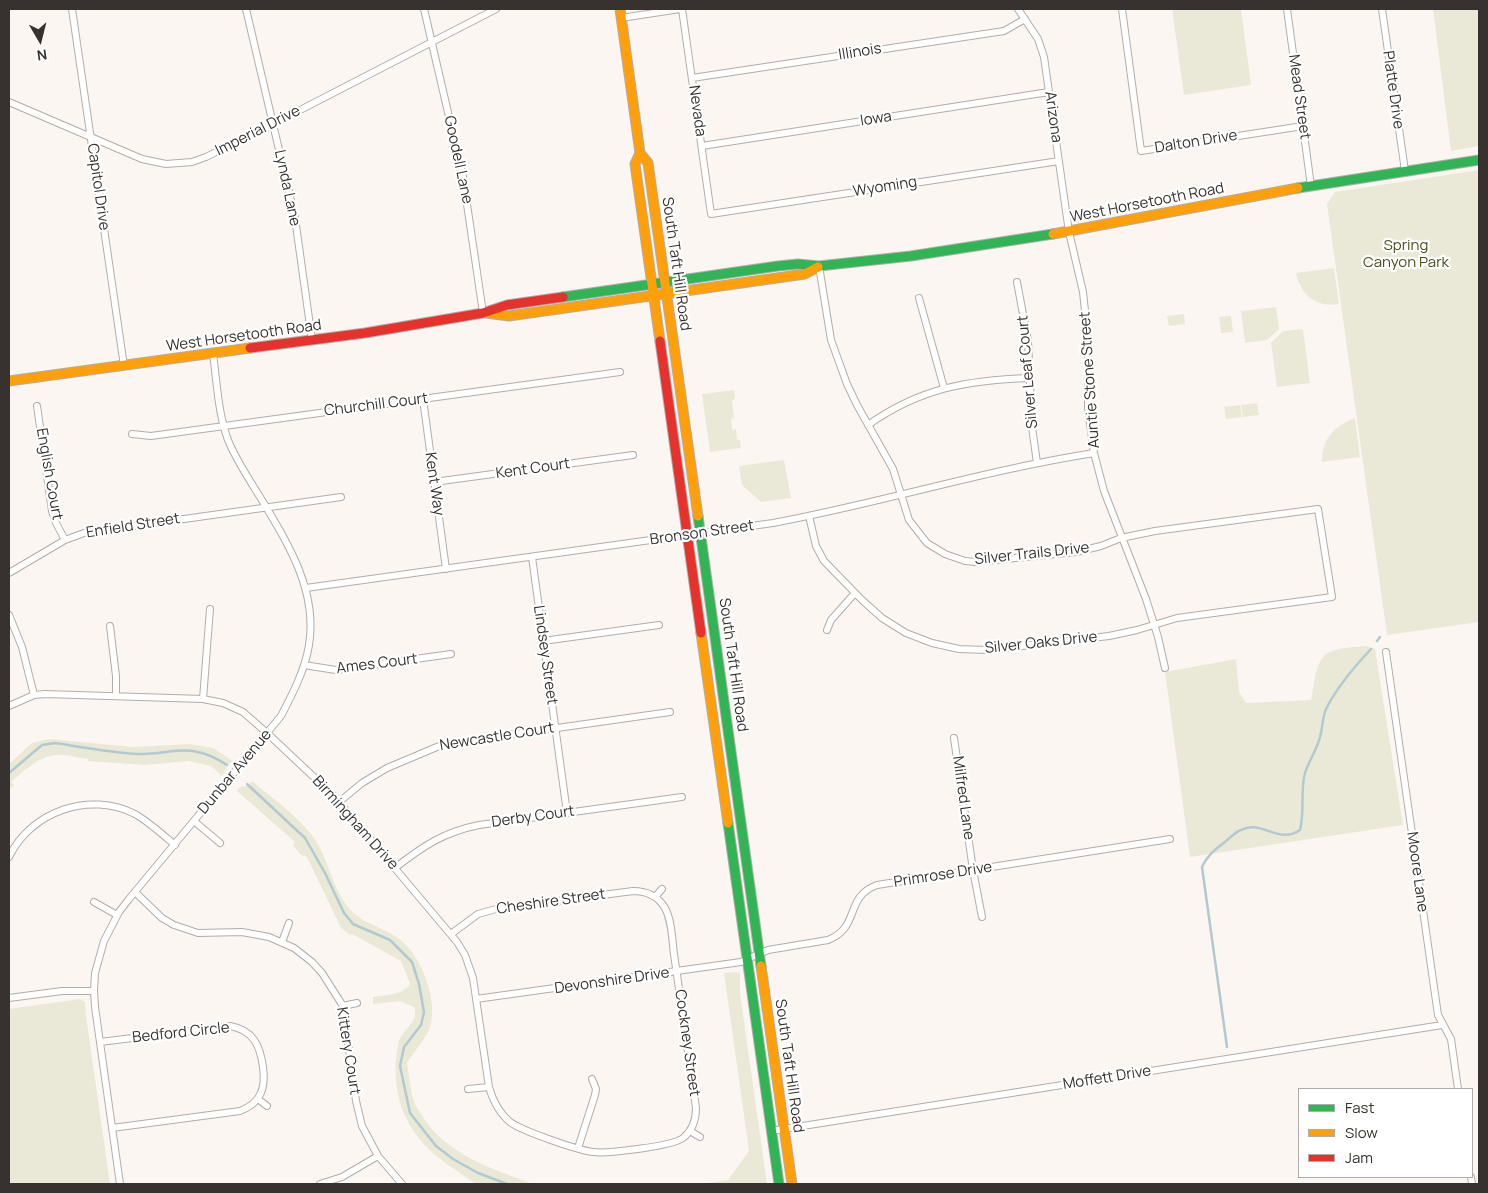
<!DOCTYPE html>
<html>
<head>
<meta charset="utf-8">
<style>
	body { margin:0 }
	#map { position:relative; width:1488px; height:1193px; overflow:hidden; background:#fcf6f2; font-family:Manrope,sans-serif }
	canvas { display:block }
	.frame { position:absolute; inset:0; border:10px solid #37322f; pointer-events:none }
	.legend { position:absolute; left:1298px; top:1088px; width:175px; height:90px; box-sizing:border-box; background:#fff; border:1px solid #afadac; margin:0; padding:6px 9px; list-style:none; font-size:15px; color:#37322f }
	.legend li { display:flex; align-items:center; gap:10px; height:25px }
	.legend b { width:25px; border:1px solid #afadac }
	.north { position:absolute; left:15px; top:15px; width:50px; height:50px; -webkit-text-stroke:4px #fff; paint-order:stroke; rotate:172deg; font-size:14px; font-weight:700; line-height:20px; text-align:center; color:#37322f }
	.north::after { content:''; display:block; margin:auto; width:18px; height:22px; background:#37322f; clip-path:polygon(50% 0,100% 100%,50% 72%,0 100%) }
</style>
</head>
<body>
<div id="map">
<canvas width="1488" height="1193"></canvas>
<div class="frame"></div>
<ul class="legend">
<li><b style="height:6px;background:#30b455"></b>Fast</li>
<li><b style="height:6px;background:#ff9f0a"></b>Slow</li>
<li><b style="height:6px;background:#e5322d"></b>Jam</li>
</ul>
<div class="north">N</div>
</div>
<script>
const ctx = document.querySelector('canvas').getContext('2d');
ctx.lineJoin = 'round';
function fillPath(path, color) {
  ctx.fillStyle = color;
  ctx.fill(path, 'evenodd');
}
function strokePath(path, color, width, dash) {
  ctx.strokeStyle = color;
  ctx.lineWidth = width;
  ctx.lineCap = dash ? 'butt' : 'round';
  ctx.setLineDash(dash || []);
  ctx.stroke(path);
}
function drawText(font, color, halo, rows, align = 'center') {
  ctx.font = font + ' Manrope,sans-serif';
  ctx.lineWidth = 4.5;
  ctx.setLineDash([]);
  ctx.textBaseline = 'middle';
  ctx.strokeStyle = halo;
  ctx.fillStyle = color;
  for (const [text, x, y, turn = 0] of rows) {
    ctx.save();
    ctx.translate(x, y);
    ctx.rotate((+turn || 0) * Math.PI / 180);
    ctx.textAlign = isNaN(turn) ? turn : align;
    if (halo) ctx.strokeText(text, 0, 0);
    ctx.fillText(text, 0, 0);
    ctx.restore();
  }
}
fillPath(new Path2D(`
	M1172,9H1241L1251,85L1184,95Z
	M1433,9H1479V146L1451,151Z
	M1479,170V622L1387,635L1327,204L1335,192Z
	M1334,268L1339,304C1317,308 1300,295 1296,273Z
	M1276,307L1279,329L1267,340L1245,343L1241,311Z
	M1184,314L1185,324L1169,326L1167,316Z
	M1231,316L1233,332L1221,333L1219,317Z
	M1303,329L1310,383L1277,387L1271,343L1283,331Z
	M734,390L735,399L732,400L734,418L731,419L732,430L736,429L737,440H740L741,448L710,452L702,394Z
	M1257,403L1259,415L1243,417L1241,405Z
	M1240,405L1242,417L1226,419L1224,407Z
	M1355,418L1360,457L1322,462C1322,439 1334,426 1355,418Z
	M784,460L791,498L761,502L742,485L739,466Z
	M1367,646L1375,649L1403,825L1190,857L1165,672L1236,659L1239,692L1246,703L1311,700C1315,685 1314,657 1332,651C1342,647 1356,647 1367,646Z
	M49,739L133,747L190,744L213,748L233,761L226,766V770L222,776L211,766L189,761L144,765L88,761V759C78,758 66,754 56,755C39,756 23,772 11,782L14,785L9,790V764L32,743Z
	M252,781C273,799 300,817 316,841C328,860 332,885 345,903C357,922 378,925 395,936C420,951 437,996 431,1024C428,1037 414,1051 407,1063C409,1075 410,1089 414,1101C415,1106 420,1112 423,1117C447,1155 493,1169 533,1184C520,1184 507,1184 495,1184C490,1184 484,1185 479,1184C472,1183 463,1175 456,1170C409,1141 388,1100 398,1044C401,1030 420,1022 414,1007L400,1001L373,1004V997C385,995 403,995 410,984L401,961L352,934L350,935L341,928L307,857L301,855L293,845L295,842L237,791L240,787L247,786Z
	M734,972L739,973L740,975V993L767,1184H701L728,1180L749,1151L724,973Z
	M80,999L85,1002L86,1016L110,1184H9V1009Z`), '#eae9d7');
strokePath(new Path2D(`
	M1377,641L1380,637
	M9,773L42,745L55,743C81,747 113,753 138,754C176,754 191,741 227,765
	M247,784L305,838L325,873L344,913L353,924L390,940L412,962L419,984L424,1012L421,1025L404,1047L400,1066L410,1113L436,1146L453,1159L478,1173L507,1184
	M1227,1047L1202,867C1207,855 1216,849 1225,842C1230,838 1235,832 1241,830C1261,819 1278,845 1300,830C1305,810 1300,791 1305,773C1309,760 1317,750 1320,737C1323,727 1322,716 1327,707C1338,686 1355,666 1371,649`), '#b2c9d0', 2.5);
const street = new Path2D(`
	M72,9L124,366
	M246,9L295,218L312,340
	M424,9L463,177L483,313
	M682,9L711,214L1059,161
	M1018,9L1038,39L1044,57L1069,232L1083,292L1088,339V408L1094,453L1104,491L1146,599L1158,637L1165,668
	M1122,9L1141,151L1303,126
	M1287,9L1311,186
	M1382,9L1405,171
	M621,18L680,9
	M692,78L1004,31L1025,19
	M9,102L142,159L166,164L192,162L206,157L273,124L496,9
	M702,146L1049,92
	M1017,282L1028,341L1032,427L1037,463
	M919,298L944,388
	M423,399L446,569
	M37,406L52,511L56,523L65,540
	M868,425C920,388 968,380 1030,378
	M132,434L151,436L620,372
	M434,482L633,455
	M809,516L816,546L824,561L862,600L882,618L906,633L932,643L959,649L987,650L1109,636L1137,630L1177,618L1332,597L1318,509L1155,531L1121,538L1101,546L1076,552L975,562L965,561L945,554L927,543L909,520L893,469L857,405L847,384L831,340L819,266
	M532,557L567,813
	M9,573L65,540L84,533L341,497
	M306,588L773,523C881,503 985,470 1094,453
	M9,615L22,647L34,695
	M110,626L116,676V696
	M827,630L831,620L855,593
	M543,641L659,625
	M1386,652L1438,1015L1451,1039L1458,1089
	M304,665L336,670L451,654
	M203,699L210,609
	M9,706L34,695L45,694L203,699L223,703L243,712L267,733L334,796L457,942L465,955L473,978L489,1087C493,1101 499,1113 510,1122C522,1131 577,1150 593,1152C607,1154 673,1146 683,1138C693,1130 696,1120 696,1108C689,1059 682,1010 675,961C672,945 673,923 665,908C658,896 647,891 633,891L496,909L478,914L451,934
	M954,738L973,870L982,917
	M339,802L362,783L387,768L444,744L670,712
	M194,821L220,843
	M9,857C31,811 90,791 135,814C149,822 162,834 175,845
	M395,868C423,846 444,832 479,825L682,797
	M135,892L162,918L174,925L198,933L242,932L269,937L294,948L312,962L322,973L343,1006L356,1101L362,1126L378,1156L402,1184
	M655,897L662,889
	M94,902L117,915
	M282,942L289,923
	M9,998L62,991H94
	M476,999L741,962L768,950L828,940C861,927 844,897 877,885L1170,839
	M343,1006L357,1003
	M100,1042L230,1026C253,1030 260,1045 263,1067C266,1088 261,1103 240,1111L112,1128
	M468,1089L489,1087
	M258,1099L267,1106
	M690,1131L700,1137
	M771,1131L1442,1025
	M578,1148L595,1095L596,1089L592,1079
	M1471,1177L1472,1184
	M120,1184L95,1007L94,991L95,973L104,941L119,912L129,899L281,716C293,693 305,670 309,645C318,590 287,542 260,497C249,479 236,460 228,440C218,413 217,383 213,354
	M320,1184L342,1177L378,1156`);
const fast = new Path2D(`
	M1298,188L1479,160
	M563,297L778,266L798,264L819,266L911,256L1053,234
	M698,516L761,966
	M728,823L779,1184`);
const slow = new Path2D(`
	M620,9L640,153L635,164L660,341
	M640,153L648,163L698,516
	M1053,234L1298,188
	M486,313L509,316L805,274L818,267
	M9,381L250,348
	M701,633L728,823
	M761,966L792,1184`);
const jam = new Path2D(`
	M660,341L701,633
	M250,348L365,333L483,313L507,305L563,297`);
strokePath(street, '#b2adaa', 8);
strokePath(fast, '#b2adaa', 11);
strokePath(slow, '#b2adaa', 11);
strokePath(jam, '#b2adaa', 11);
strokePath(street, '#fffefd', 6);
strokePath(fast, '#30b455', 9);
strokePath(slow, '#ff9f0a', 9);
strokePath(jam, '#e5322d', 9);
drawText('15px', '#37322f', '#fff', [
	["Illinois",860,52,-9],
	["Platte Drive",1393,90,82],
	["Mead Street",1299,97,82],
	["Nevada",697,111,82],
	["Arizona",1053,117,82],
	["Iowa",876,119,-9],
	["Imperial Drive",258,131,-27],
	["Dalton Drive",1196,142,-9],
	["Goodell Lane",458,160,78],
	["Capitol Drive",98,187,82],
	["Wyoming",885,187,-9],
	["Lynda Lane",287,188,78],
	["West Horsetooth Road",1147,203,-11],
	["South Taft Hill Road",676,264,82],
	["West Horsetooth Road",244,336,-8],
	["Silver Leaf Court",1028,372,-95],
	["Auntie Stone Street",1090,380,-94],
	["Churchill Court",376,405,-7],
	["Kent Court",533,469,-8],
	["English Court",49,474,80],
	["Kent Way",434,484,82],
	["Enfield Street",133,526,-9],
	["Bronson Street",702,533,-8],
	["Silver Trails Drive",1032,554,-6],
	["Silver Oaks Drive",1041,643,-6],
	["Lindsey Street",545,655,82],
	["Ames Court",377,664,-7],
	["South Taft Hill Road",733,665,82],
	["Newcastle Court",497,737,-9],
	["Dunbar Avenue",235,772,-50],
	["Milfred Lane",963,798,82],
	["Derby Court",533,817,-8],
	["Birmingham Drive",355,823,48],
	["Moore Lane",1417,872,82],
	["Primrose Drive",943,875,-9],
	["Cheshire Street",551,902,-8],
	["Devonshire Drive",612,981,-8],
	["Bedford Circle",181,1033,-6],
	["Cockney Street",687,1043,82],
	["Kittery Court",348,1051,81],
	["South Taft Hill Road",789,1066,82],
	["Moffett Drive",1107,1078,-9]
]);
drawText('15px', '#4b501d', '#fff', [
	["Spring",1406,246],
	["Canyon Park",1406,263]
]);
</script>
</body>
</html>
